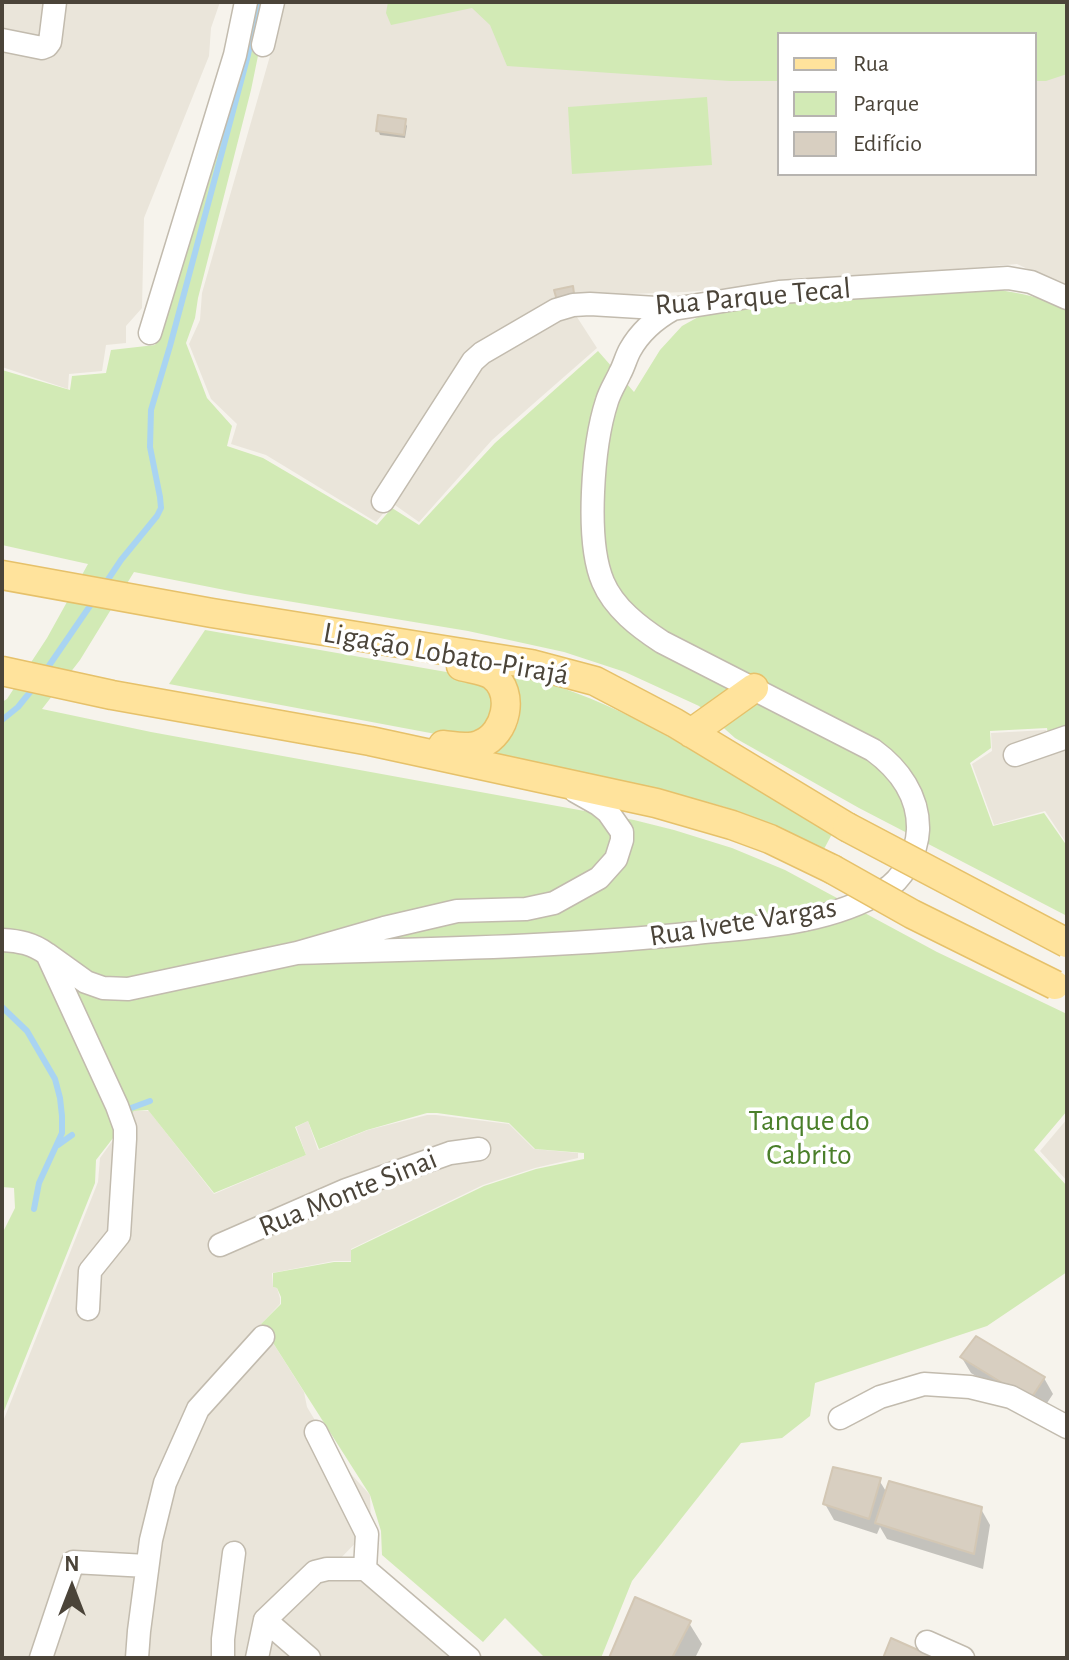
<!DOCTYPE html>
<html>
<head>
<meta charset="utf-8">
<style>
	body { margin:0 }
	#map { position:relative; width:1069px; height:1660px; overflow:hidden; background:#f6f3ec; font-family:"Alegreya Sans",sans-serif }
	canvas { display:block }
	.frame { position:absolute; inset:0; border:4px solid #4b4439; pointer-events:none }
	.legend { position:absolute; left:777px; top:32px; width:260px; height:144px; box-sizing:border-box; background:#fff; border:2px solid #b7b4b0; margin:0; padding:10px 14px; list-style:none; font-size:24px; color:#4b4439 }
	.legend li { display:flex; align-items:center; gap:16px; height:40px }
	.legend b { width:40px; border:2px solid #b7b4b0 }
	.north { position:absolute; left:32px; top:1548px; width:80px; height:80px; -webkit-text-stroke:6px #fff; paint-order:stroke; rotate:0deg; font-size:22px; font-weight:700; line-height:32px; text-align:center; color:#4b4439 }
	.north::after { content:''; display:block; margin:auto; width:28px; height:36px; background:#4b4439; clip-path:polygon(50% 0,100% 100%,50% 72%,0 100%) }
</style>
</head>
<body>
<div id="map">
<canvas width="1069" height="1660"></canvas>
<div class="frame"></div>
<ul class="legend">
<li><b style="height:10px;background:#ffe39c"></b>Rua</li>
<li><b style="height:22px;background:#d2eab5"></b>Parque</li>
<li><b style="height:22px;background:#d8cfc1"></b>Edifício</li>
</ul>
<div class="north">N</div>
</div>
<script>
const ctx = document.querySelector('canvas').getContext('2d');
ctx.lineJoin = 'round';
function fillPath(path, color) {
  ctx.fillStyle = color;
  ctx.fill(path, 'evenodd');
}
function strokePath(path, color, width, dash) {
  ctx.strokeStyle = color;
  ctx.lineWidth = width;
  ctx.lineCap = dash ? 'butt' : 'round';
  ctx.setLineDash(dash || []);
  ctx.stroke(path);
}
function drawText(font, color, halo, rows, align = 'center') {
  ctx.font = font + ' "Alegreya Sans",sans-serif';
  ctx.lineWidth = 7;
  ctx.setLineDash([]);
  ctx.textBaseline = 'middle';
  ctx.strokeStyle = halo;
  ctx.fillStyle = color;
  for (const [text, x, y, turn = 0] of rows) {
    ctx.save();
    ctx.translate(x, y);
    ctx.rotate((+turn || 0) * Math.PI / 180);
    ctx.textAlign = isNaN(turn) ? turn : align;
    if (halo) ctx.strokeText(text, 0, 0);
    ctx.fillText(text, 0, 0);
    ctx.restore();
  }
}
fillPath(new Path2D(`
	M2,2H220L211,28L209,56L144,218L142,308L126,326V343L106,345L102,371L69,374L68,389L2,367Z
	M282,2H1067V287L1017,264L685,292L602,295L575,314L597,348L492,440L419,522L392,503L376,522L266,455L231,444L237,424L211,399L189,344L200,320L202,293L274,42ZM779,34H1035V174H779Z
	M1046,730V736L1067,731V844L1045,811L994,825L972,764L992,751L991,733Z
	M134,1111H149L214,1194L306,1155L296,1127L308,1121L318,1150L368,1130L427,1115H436L509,1124L534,1149L578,1153V1158L535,1168L483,1185L351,1249V1261H334L272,1273L273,1287L277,1288L280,1298V1304L261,1324L304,1392L307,1407L340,1462L370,1495L371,1527L336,1563L385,1600L450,1658H2V1424L98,1182L100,1158Z
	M1067,1119V1181L1040,1151Z`), '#eae5da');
fillPath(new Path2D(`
	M250,2H269L251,90L198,298L195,318L186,343L207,398L232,426L227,446L263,458L377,525L392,508L419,525L495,443L598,351L634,392L660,350L682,326L700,316L786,301L993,289C1019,293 1045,297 1067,311V729L1048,734L1047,728L990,731L991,748L970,763L993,826L1044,813L1067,846V916L859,808L735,738L699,706L625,672L564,652L468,631L245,594L134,572L80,660L42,709L151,732L634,820L674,830L732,848L785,870L937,952L1067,1014V1111L1034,1150L1067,1186V1272L987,1326L815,1383L810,1416L782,1438L741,1443L632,1581L601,1658H545L505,1618L483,1642L382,1555L381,1531L370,1495L261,1324L281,1304V1297L277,1288L273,1287V1273L334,1262H351V1250L484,1186L536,1169L584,1159V1153L535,1149L509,1123L437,1113H427L367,1130L319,1149L308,1121L295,1127L306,1155L214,1193L148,1110L134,1111L96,1160L95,1183L2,1416V1234L15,1208L14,1188L2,1187V702L7,699L47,638L88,564L2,545V370L70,390L72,376L106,373L111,350L155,345L186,245Z
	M388,2H1067V74L1046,81H1035V34H779V81H730L507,66L490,25L472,8L391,25L386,13Z
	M707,97L712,165L572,174L568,107Z
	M205,630L458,674L485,685C495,706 495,716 479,734L441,735L169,684Z
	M506,673C584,688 653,726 720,767C757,789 794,812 832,834L824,849L757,819L725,807L688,797L492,757C508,743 524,726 519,702C517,693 510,682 506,673Z`), '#d2eab5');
fillPath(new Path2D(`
	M404,121L407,126L405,138L380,135L378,130Z
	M962,1358L1044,1378L1053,1394L1039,1415L971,1373Z
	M879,1480L887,1493L981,1509L990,1525L983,1569L887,1539L880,1527L877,1534L834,1520L825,1504Z
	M689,1623L702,1644L695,1658H611Z`), '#0003');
strokePath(new Path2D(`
	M105,584L121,560L157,516L161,508L160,497L150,447L151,410L170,346L248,55L259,2
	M46,670L94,600
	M2,720L18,707L35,686
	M2,1007L27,1031L55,1079L60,1098L62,1116V1133L39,1183L34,1209
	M131,1108L150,1101
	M58,1145L72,1135`), '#a9d4f2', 6);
const building = new Path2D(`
	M378,115L406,119L404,135L376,131Z
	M573,286L575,301L558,304L554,290Z
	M976,1336L1045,1377L1030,1400L960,1357Z
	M833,1467L881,1478L869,1519L823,1504Z
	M889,1481L982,1507L974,1554L875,1523Z
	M635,1597L691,1621L672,1658H609Z
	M891,1638L936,1658H883Z`);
fillPath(building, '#d8cfc1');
strokePath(building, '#d3c7b4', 2);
const minor = new Path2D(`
	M2,40L42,48L47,46L50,42L55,2
	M263,45L273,2
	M150,333L235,55L246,2
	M383,501L473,361L482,353L556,310L573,305L590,304L673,309L779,292L1008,278L1031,282L1067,298
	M1015,755L1067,737
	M2,940C19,941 32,943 47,954L117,1106L125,1128V1139L119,1235L90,1271L88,1309
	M297,953C430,949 563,947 696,933C758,927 828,924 883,891C903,880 917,852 918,830C919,796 899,769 873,750L662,642C639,627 614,608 603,582C585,540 593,444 607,401C610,391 616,382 620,373C624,366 626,357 630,350C640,332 655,319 673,309
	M47,954L86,982L103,988L128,989L297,953L384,928L457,911L526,909L554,903L599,878L616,859L622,840V832L608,812L598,804L575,791
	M220,1245L346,1190L450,1153L479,1149
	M840,1418L880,1397L924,1384L970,1387L1011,1397L1067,1427
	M316,1432L367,1534L365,1569
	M265,1620L315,1572L327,1569H365L469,1658
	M265,1620L309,1658
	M927,1642L963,1658
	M41,1658L73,1562L147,1566
	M137,1658L139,1631L151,1540L165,1483L198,1409L263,1337
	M223,1658V1639L234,1553
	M257,1658L265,1620`);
const major = new Path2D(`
	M2,575L212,613L531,664L595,681L675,723L847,827
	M2,671L112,695L370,741L656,803L732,825L770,839L832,869
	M691,733L754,688
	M443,745C455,746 469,750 481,744C506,734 516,693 492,675C483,670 471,669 461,666`);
strokePath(minor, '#c2bbae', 25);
strokePath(major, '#e6c16a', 31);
strokePath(minor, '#fff', 22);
strokePath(major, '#ffe39c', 28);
const majorBridge = new Path2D(`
	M847,827L1067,943
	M832,869L912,914L1055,985`);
strokePath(majorBridge, '#e6c16a', 31, []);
strokePath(majorBridge, '#ffe39c', 28);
drawText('30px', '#4b4439', '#fff', [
	["Rua Parque Tecal",753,297,-5],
	["Ligação Lobato-Pirajá",446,654,10],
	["Rua Ivete Vargas",743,922,-9],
	["Rua Monte Sinai",348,1193,-22]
]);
drawText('30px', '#4a7f2a', '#fff', [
	["Tanque do",809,1121],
	["Cabrito",809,1155]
]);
</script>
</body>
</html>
